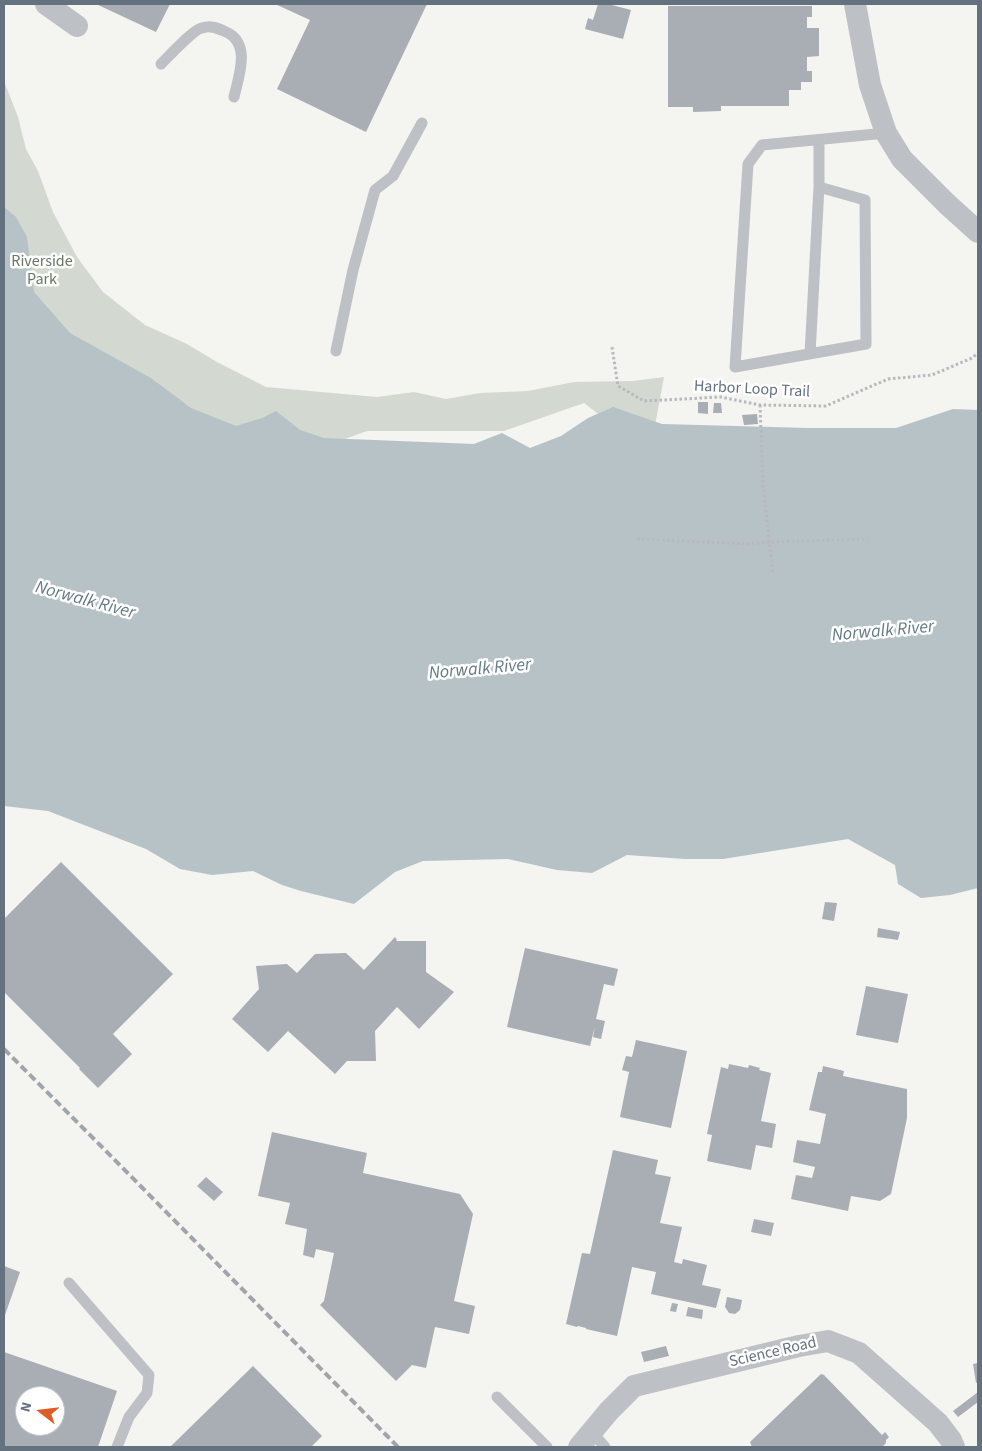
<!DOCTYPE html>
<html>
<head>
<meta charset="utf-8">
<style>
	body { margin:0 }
	#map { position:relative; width:982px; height:1451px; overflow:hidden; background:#f4f4f0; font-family:"Source Sans 3",sans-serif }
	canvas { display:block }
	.frame { position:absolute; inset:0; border:5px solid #647280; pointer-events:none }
	.north { position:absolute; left:15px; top:1386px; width:50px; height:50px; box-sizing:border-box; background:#fff; border:1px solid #c1c7cc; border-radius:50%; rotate:286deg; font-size:14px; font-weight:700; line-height:20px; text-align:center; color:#647280 }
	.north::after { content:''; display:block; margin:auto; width:18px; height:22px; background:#dd5c28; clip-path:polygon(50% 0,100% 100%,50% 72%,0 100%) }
</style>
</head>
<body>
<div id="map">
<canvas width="982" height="1451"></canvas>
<div class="frame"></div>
<div class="north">N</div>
</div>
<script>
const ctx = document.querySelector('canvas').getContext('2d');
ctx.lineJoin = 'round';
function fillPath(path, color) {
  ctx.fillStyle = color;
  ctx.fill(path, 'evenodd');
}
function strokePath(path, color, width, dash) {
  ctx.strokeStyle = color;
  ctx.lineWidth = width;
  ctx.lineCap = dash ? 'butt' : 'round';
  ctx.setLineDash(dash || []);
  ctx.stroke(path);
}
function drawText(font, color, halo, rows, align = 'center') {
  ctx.font = font + ' "Source Sans 3",sans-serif';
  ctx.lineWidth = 5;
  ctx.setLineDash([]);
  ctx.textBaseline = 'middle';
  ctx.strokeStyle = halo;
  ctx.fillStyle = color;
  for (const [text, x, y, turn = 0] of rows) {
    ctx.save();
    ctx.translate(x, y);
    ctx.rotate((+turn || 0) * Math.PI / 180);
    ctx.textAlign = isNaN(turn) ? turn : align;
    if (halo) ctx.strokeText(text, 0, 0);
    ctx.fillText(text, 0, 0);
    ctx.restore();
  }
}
fillPath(new Path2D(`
	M4,81L18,117L26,149L38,171L53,212L77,257L103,292L145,325L187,344L217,362L266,387L377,397L414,392L446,399L480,393L528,391L574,382L633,381L664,377L654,431L616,425L597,413L584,403L504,431H367L314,450L122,393L4,288Z`), '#d3d9d0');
fillPath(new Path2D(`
	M4,207L16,217L27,237L34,292L70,333L151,378L191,408L236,426L262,418L276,411L300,430L324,438L474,444L502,433L530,448L561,436L588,418L613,407L662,424L808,428H896L953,409L978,410V888L950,895L921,898L898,884L895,865L848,839L723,859H685L627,855L592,873L557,870L508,859L423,861L395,872L354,904L301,891L282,885L253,871L212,875L180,869L146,849L48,811L4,806Z`), '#b7c2c7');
fillPath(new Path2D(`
	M96,4H170L156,32Z
	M275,4H427L366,132L277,89L310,20Z
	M598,4H608L631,10L623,39L585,29L588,18L593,20Z
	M668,6H812V17H807V28H819V56L807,57V71H812V82H801V90H789V106H721V111L693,112V107H668Z
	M698,402H708V414L698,413Z
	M714,403H721L722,413H713Z
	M757,414L758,424L744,425L742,415Z
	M61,862L173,974L113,1034L132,1054L98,1088L79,1069L80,1068L4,992V919Z
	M825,902L837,903L834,921L822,919Z
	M878,928L900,932L898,940L877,937Z
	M395,937L397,940L396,941H426V972L454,992L419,1029L397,1007L375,1031L376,1061H347L335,1074L288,1031L268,1052L232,1019L259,989L256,966L287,964L297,973L315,954L346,953L364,970Z
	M525,948L618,969L614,986L604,984L596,1019L605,1021L601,1039L593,1037L595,1026L590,1046L507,1027Z
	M866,986L908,994L898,1043L856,1035Z
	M636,1040L687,1051L671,1128L620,1117L629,1072L622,1070L626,1056L632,1057Z
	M729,1064L748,1068L749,1065L760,1068L759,1070L771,1073L761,1121L776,1124L772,1148L756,1145L751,1170L707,1161L712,1135L707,1134L721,1067L728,1069Z
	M823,1066L844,1071L843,1076L907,1089V1118L891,1194L880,1201L851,1196L848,1211L791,1199L796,1175L812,1178L815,1167L793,1162L797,1140L820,1144L826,1114L809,1110L818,1072H822Z
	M272,1132L367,1153L363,1173L460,1194L473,1214L454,1301L475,1306L469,1334L435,1327L426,1368L412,1365L396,1381L320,1305L324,1301L334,1253L316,1249L314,1258L303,1255L307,1229L285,1224L290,1203L258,1196Z
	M613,1150L658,1160L655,1174L671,1177L660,1223L682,1227L674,1262L682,1264L683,1259L707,1265L702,1285L721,1289L716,1308L651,1294L656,1272L632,1267L617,1336L586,1329V1328L578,1326L577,1327L566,1324L582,1253L590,1254Z
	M206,1177L223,1192L214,1201L197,1186Z
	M754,1219L774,1223L771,1236L751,1232Z
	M4,1266L20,1272L4,1318Z
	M727,1297L742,1300L740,1310L735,1314L729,1313L725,1307Z
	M672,1303L678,1304L676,1312L670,1311Z
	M688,1307L703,1310L702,1319L686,1316Z
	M666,1346L669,1356L644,1362L641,1352Z
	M4,1352L117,1391L98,1447H4ZM25,1396H55V1426H25Z
	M978,1363V1382L976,1383L973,1364Z
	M253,1366L322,1436L311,1447H170Z
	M821,1374L824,1375L882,1435L885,1432L889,1437L886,1440V1443L882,1447H752L750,1442Z
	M978,1392V1402L958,1417L953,1411Z`), '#a8aeb4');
strokePath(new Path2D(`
	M612,347L618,386L644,401L721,397L760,405L826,406L888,379L932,375L972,358L978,353
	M760,405L763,486L773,574
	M637,539L750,544L769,542L868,539`), '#b7b9bc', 3, [2.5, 2.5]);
strokePath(new Path2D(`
	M161,64C168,57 194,29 202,28C210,25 217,28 224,31C252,42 239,75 234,97
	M819,140V187L865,200L866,344L735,367L748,164L762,145L886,133
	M336,351L353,270L375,190L393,176L422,123
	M810,354L819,187
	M69,1283L149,1375L147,1393L129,1417L117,1447
	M497,1397L547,1447
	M592,1432L605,1447`), '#bdc0c4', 11);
strokePath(new Path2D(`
	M46,4L77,26
	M855,4L870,85L886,133L902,159L947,204L978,232
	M579,1447L609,1411L634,1386L799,1346L828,1341L859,1353L938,1423L951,1440L954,1447`), '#bdc0c4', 22);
strokePath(new Path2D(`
	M4,1049L104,1149L398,1447`), '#a0a5ab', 4, [8, 4]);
drawText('16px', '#667863', '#fff', [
	["Riverside",42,262],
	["Park",42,280]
]);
drawText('16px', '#647280', '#fff', [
	["Harbor Loop Trail",752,390,3],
	["Science Road",773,1353,-13]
]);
drawText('italic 18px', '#647a85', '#fff', [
	["Norwalk River",85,601,15],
	["Norwalk River",883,632,-5],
	["Norwalk River",480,670,-5]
]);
</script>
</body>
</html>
